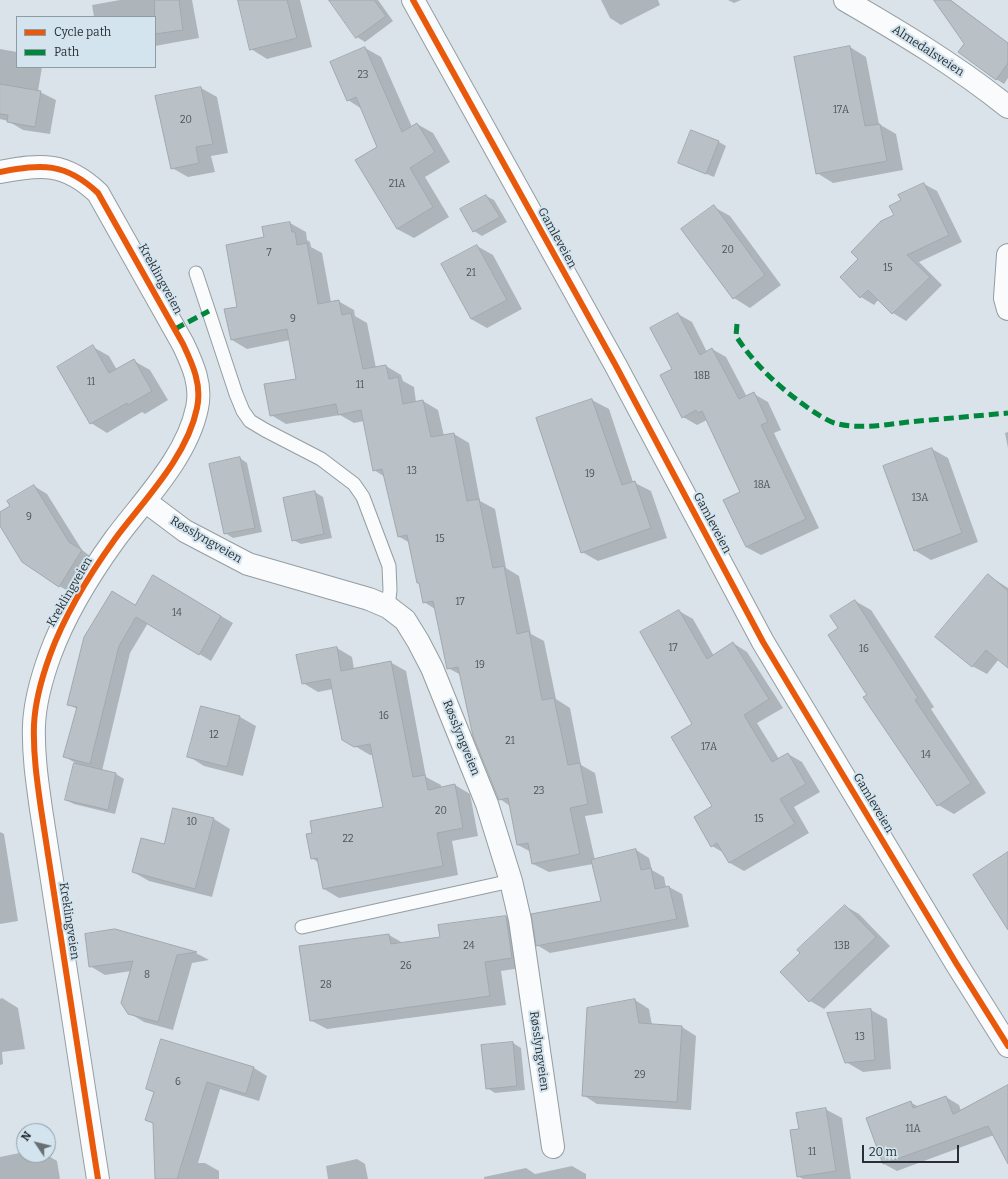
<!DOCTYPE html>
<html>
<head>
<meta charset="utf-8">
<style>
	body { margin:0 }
	#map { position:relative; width:1008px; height:1179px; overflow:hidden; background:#d9e3e9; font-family:Bitter,serif }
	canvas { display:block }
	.legend { position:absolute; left:16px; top:16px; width:140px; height:52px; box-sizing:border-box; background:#d3e4ef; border:1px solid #8f9ca4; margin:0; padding:5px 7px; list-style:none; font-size:12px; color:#293034 }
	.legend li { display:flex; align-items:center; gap:8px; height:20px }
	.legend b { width:20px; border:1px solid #8f9ca4 }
	.north { position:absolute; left:16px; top:1123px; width:40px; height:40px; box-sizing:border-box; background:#d3e4ef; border:1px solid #8f9ca4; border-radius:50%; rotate:305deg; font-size:11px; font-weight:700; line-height:16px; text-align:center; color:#293034 }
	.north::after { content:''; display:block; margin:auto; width:14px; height:18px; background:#676f73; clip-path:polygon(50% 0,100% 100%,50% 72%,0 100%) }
	.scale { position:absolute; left:862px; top:1145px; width:97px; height:18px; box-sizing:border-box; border:2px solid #293034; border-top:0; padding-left:5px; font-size:12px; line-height:14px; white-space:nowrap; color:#293034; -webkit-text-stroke:3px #d3e4ef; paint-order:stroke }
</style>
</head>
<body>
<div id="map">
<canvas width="1008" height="1179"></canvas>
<ul class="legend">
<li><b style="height:5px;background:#e8590c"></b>Cycle path</li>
<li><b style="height:5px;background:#00873e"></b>Path</li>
</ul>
<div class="north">N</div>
<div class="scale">20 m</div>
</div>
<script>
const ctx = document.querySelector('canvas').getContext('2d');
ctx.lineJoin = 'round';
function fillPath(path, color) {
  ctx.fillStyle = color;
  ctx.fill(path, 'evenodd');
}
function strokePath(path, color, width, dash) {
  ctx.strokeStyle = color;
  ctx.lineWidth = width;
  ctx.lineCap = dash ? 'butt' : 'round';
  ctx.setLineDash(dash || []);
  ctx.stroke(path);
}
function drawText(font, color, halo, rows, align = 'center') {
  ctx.font = font + ' Bitter,serif';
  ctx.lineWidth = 4;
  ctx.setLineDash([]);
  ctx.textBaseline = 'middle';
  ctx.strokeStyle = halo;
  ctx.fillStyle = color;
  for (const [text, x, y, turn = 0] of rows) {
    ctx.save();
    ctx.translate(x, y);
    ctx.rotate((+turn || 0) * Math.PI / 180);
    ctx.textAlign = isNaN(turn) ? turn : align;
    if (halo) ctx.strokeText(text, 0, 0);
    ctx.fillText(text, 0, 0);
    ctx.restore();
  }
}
fillPath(new Path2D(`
	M120,0H192L199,38L155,46V17H94L92,5Z
	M239,0H300L312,47L267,59L251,49Z
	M337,0H378L393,21L365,42L357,37Z
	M601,0H658L660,5L621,25L610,18Z
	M728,0H741L734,3Z
	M936,0H951L1008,43V78L1004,84L996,79L965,44Z
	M850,47L866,57L879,124L896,134L903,170L833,183L817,173Z
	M365,48L381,57L412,127L417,124L433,133L450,162L425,177L449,217L414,238L397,229L378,147L362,109L348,100Z
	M0,49L17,52V67H42L38,91L56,100L50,134L23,130L8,121L0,119Z
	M201,88L217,97L228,153L211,156L215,172L188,177L172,168Z
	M719,142L726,146L714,177L680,163Z
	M924,184L937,191L962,242L919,262L942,285L906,321L893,313L879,299L874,305L861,297L859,259L895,216L902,200Z
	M486,196L494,200L507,222L482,236L474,231L462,210Z
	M714,207L730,216L781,285L750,308L734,298Z
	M290,223L306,232L307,240L310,242L311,247L322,253L331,302L338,301L354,310L355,316L367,323L376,368L386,366L401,375L403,381L414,387L416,402L423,401L438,410L444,436L454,434L469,443L480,501L495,509L506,568L519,576L531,634L544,641L556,699L570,708L581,765L595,773L603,813L585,816L595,860L636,850L649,858L652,870L664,877L666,887H669L682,894L689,927L550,953L537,945L602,902L593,864L549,872L533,864L531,852L518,845L510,806L500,799L461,675L448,668L435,609L424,602L420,584L418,582L410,543L398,536L385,477L374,470L364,421L354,423L340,415L286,424L271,415L297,379L290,340L247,349L232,340L238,308L265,237Z
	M477,246L493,255L522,309L487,328L471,319Z
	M678,314L692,322L707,352L712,349L726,357L747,397L754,394L768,402L781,430L774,433L819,528L761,555L746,547L742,492L707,420L697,425L683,417L673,370Z
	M93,347L109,356L117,370L134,361L150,370L168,400L145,414L142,412L107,433L91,423L58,367Z
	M592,400L609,409L633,482L651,491L667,538L598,561L582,552L537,419Z
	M1008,432V448L1005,433Z
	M932,449L948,458L978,542L931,560L914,550Z
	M240,458L247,463L262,532L233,538L225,533Z
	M34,486L47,494L82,550L94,559L72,593L59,586L0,524V513L11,506Z
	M315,492L323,497L332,538L301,544L293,540Z
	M988,575L1008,588V667L999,659L987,674L972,666Z
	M153,576L233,623L211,661L148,623L130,653L102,771L116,774L124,779L115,814L74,804L66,800L79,765L65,757L77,709L68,704L136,606Z
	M855,601L871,610L934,707L931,709L986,793L954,814L938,805L868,695L839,628Z
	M679,611L693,619L714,656L733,643L747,652L783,708L757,723L779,759L788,754L802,762L820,792L794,807L809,833L744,871L730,863L724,853L712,846L713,807L693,724Z
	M337,648L352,657L354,669L390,662L406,671L426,777L441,785V788L455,785L470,794L478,836L452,841L458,875L339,898L324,889L319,863L312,858L384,808L374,755H370L343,739L333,689L318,692L303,683Z
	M201,707L240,717L256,726L243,776L204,766L188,756Z
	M174,809L214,819L230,829L212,897L149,881L133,872L165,845Z
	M0,832L4,834L18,921L0,924Z
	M845,906L859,914L890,946L824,1009L810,1001L782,972Z
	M506,917L522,926L527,967L501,971L506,1005L327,1029L310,1020L389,935L403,943L441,938Z
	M115,930L196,953L209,960L192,963L173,1030L144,1022L129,1013L131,971L105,975L90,966Z
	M2,998L18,1008L25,1049L2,1052L3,1064L0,1065V999Z
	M635,1000L649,1009L652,1025L682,1027L696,1036L691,1110L597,1104L583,1095Z
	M871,1010L887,1019L891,1069L863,1072L846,1062Z
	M513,1043L521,1048L525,1090L495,1093L487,1088Z
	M254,1068L267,1076L259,1101L220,1089L198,1163H205L219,1171V1179H156L154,1124L147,1120L155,1093L147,1089Z
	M1008,1091V1162L994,1135L897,1171L884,1164L910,1102L919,1107L946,1097L959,1105L961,1111Z
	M825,1109L842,1118L851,1179H803L798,1176L800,1129Z
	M24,1152V1155H47L57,1161L60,1179H0V1157Z
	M357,1159L365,1164L368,1179H328L326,1166Z
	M572,1166L586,1174V1179H484V1177L526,1168L535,1174Z`), '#0003');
const building = new Path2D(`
	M155,0H179L183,30L155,34Z
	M238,0H287L297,38L250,50Z
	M329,0H374L386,16L356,38Z
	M934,0H950L1008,43V63L996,80L958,52L964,44Z
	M850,46L865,126L880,124L887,161L816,174L794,57Z
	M365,47L402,132L417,123L435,152L410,168L433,207L397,229L355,160L377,147L356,97L347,101L330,62Z
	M0,84L41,91L35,127L7,122L8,115L0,114Z
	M201,87L213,144L196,147L199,163L171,169L155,96Z
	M691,130L719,141L706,174L678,163Z
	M924,183L949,235L907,255L930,277L892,314L868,290L860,298L840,277L858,259L851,252L881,221L894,215L889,206L901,200L898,195Z
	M486,195L500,217L473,232L460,209Z
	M714,205L765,275L733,299L681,229Z
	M290,222L292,232H295L297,245L307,243L318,304L339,300L342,315L351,313L363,369L386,365L389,379L398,377L403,404L423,400L431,437L454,433L467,501L479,499L493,568L504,566L517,634L529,631L542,700L554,698L568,765L580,763L588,804L570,808L580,854L532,864L528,843L517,845L508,798L499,800L473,736L458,667L447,669L433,601L423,603L419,583H417L407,535L398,537L382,469L373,471L361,410L338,415L336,404L270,416L264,384L296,379L287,329L231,340L224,309L237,307L226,245L264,237L262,227Z
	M477,245L507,300L471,319L441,264Z
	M678,313L700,355L712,348L739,399L754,392L768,422L761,425L806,519L746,547L723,500L740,492L702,411L698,413L696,410L682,418L660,375L672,369L650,328Z
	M93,345L109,373L134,359L152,391L128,405L127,403L90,424L57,367Z
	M592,399L622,485L635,481L651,528L581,553L536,418Z
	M932,448L962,533L914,551L883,466Z
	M240,457L255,528L224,534L209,464Z
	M34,485L69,542L82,550L59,587L22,562L0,526V512L10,506L7,501Z
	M315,491L324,534L292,541L283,498Z
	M988,574L1008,591V668L986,650L972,667L935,637Z
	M153,575L221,616L199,655L136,617L119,646L90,764L63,757L77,707L67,705L84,637L112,591L135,605Z
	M855,600L918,698L915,700L971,783L937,806L863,697L867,695L828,635L838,628L830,616Z
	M679,610L707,659L733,642L769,699L744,715L772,762L788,753L806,784L780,799L795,824L729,863L717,843L711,847L694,817L712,806L671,737L692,724L640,632Z
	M337,647L341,671L391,661L413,777L425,775L428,790L455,784L463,828L437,833L443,866L323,889L317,858L311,859L306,834L312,833L310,821L383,807L370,744L354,747L342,740L330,679L302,684L296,655Z
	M201,706L240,716L227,767L187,757Z
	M74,763L116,773L108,810L65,800Z
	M173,808L214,818L195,889L132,872L141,838L164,844Z
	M636,849L641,870L651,868L655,889L669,886L677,919L536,946L531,914L601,901L591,860Z
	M1008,852V930L973,875Z
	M845,905L876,937L809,1002L780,972L800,953L797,950Z
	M506,916L512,958L485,962L490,996L310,1021L299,946L389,934L391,944L440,937L438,925Z
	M115,929L197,952L177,955L158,1022L128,1014L121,1003L133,961L89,967L85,934Z
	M635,999L639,1023L682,1026L677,1102L582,1096L587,1008Z
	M871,1009L875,1060L845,1063L827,1013Z
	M161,1039L254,1067L246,1094L207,1082L177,1179H155L153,1123L145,1120L154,1092L146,1089Z
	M513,1042L517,1086L486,1089L481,1045Z
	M1008,1085V1164L988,1126L883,1164L866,1118L911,1101L913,1108L946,1096L953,1114Z
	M826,1108L836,1171L797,1177L790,1130L799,1129L796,1113Z`);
fillPath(building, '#bac1c6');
strokePath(building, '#a1a9ae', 1);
const lane = new Path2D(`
	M196,273L236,394L243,411L250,421L265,430L321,459L354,484L363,497L389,566L390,590L388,607
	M302,927L511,881`);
const street = new Path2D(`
	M413,0L616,366L763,642L956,963L1008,1046
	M845,0C902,33 957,66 1008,107
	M0,172C42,164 65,162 98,193L183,344C193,365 202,385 197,408C187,457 144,500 115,539C89,575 65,614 50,655C42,677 35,702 34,725C33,753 37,781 41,809C47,850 54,891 60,932C73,1015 85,1097 98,1179
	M1008,255L1005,298L1008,309
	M145,501L185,531L248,564L369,599L388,607L405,620L418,641L432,668L487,804L511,881L520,920L553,1147`);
strokePath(lane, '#959da1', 15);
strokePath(street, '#959da1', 24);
strokePath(lane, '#f9fbfc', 13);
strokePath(street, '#f9fbfc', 22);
strokePath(new Path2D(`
	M737,324L736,336C756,367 783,391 814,412C821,416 829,422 838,424C860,429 885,425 908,422C941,419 975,416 1008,413
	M175,329L209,311`), '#00873e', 5, [10, 5]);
strokePath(new Path2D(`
	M413,0L616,366L763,642L956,963L1008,1046
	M0,172C42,164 65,162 98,193L183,344C193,365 202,385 197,408C187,457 144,500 115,539C89,575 65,614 50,655C42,677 35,702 34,725C33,753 37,781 41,809C47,850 54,891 60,932C73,1015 85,1097 98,1179`), '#e8590c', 6);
drawText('10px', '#4d5458', null, [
	["23",363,75],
	["17A",841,110],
	["20",186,120],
	["21A",397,184],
	["20",728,250],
	["7",269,253],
	["15",888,268],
	["21",471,273],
	["9",293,319],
	["18B",702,376],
	["11",91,382],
	["11",360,385],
	["13",412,471],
	["19",590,474],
	["18A",762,485],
	["13A",920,498],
	["9",29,517],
	["15",440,539],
	["17",460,602],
	["14",177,613],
	["17",673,648],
	["16",864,649],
	["19",480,665],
	["16",384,716],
	["12",214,735],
	["21",510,741],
	["17A",709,747],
	["14",926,755],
	["23",539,791],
	["20",441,811],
	["15",759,819],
	["10",192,822],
	["22",348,839],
	["24",469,946],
	["13B",842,946],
	["26",406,966],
	["8",147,975],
	["28",326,985],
	["13",860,1037],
	["29",640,1075],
	["6",178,1082],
	["11A",913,1129],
	["11",812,1152]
]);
drawText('12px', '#293034', '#d3e4ef', [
	["Almedalsveien",928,51,33],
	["Gamleveien",557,238,61],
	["Kreklingveien",160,279,61],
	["Gamleveien",712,523,62],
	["Røsslyngveien",206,540,30],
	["Kreklingveien",70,592,-60],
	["Røsslyngveien",461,738,68],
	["Gamleveien",873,803,59],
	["Kreklingveien",69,921,81],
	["Røsslyngveien",539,1051,82]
]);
</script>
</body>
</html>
